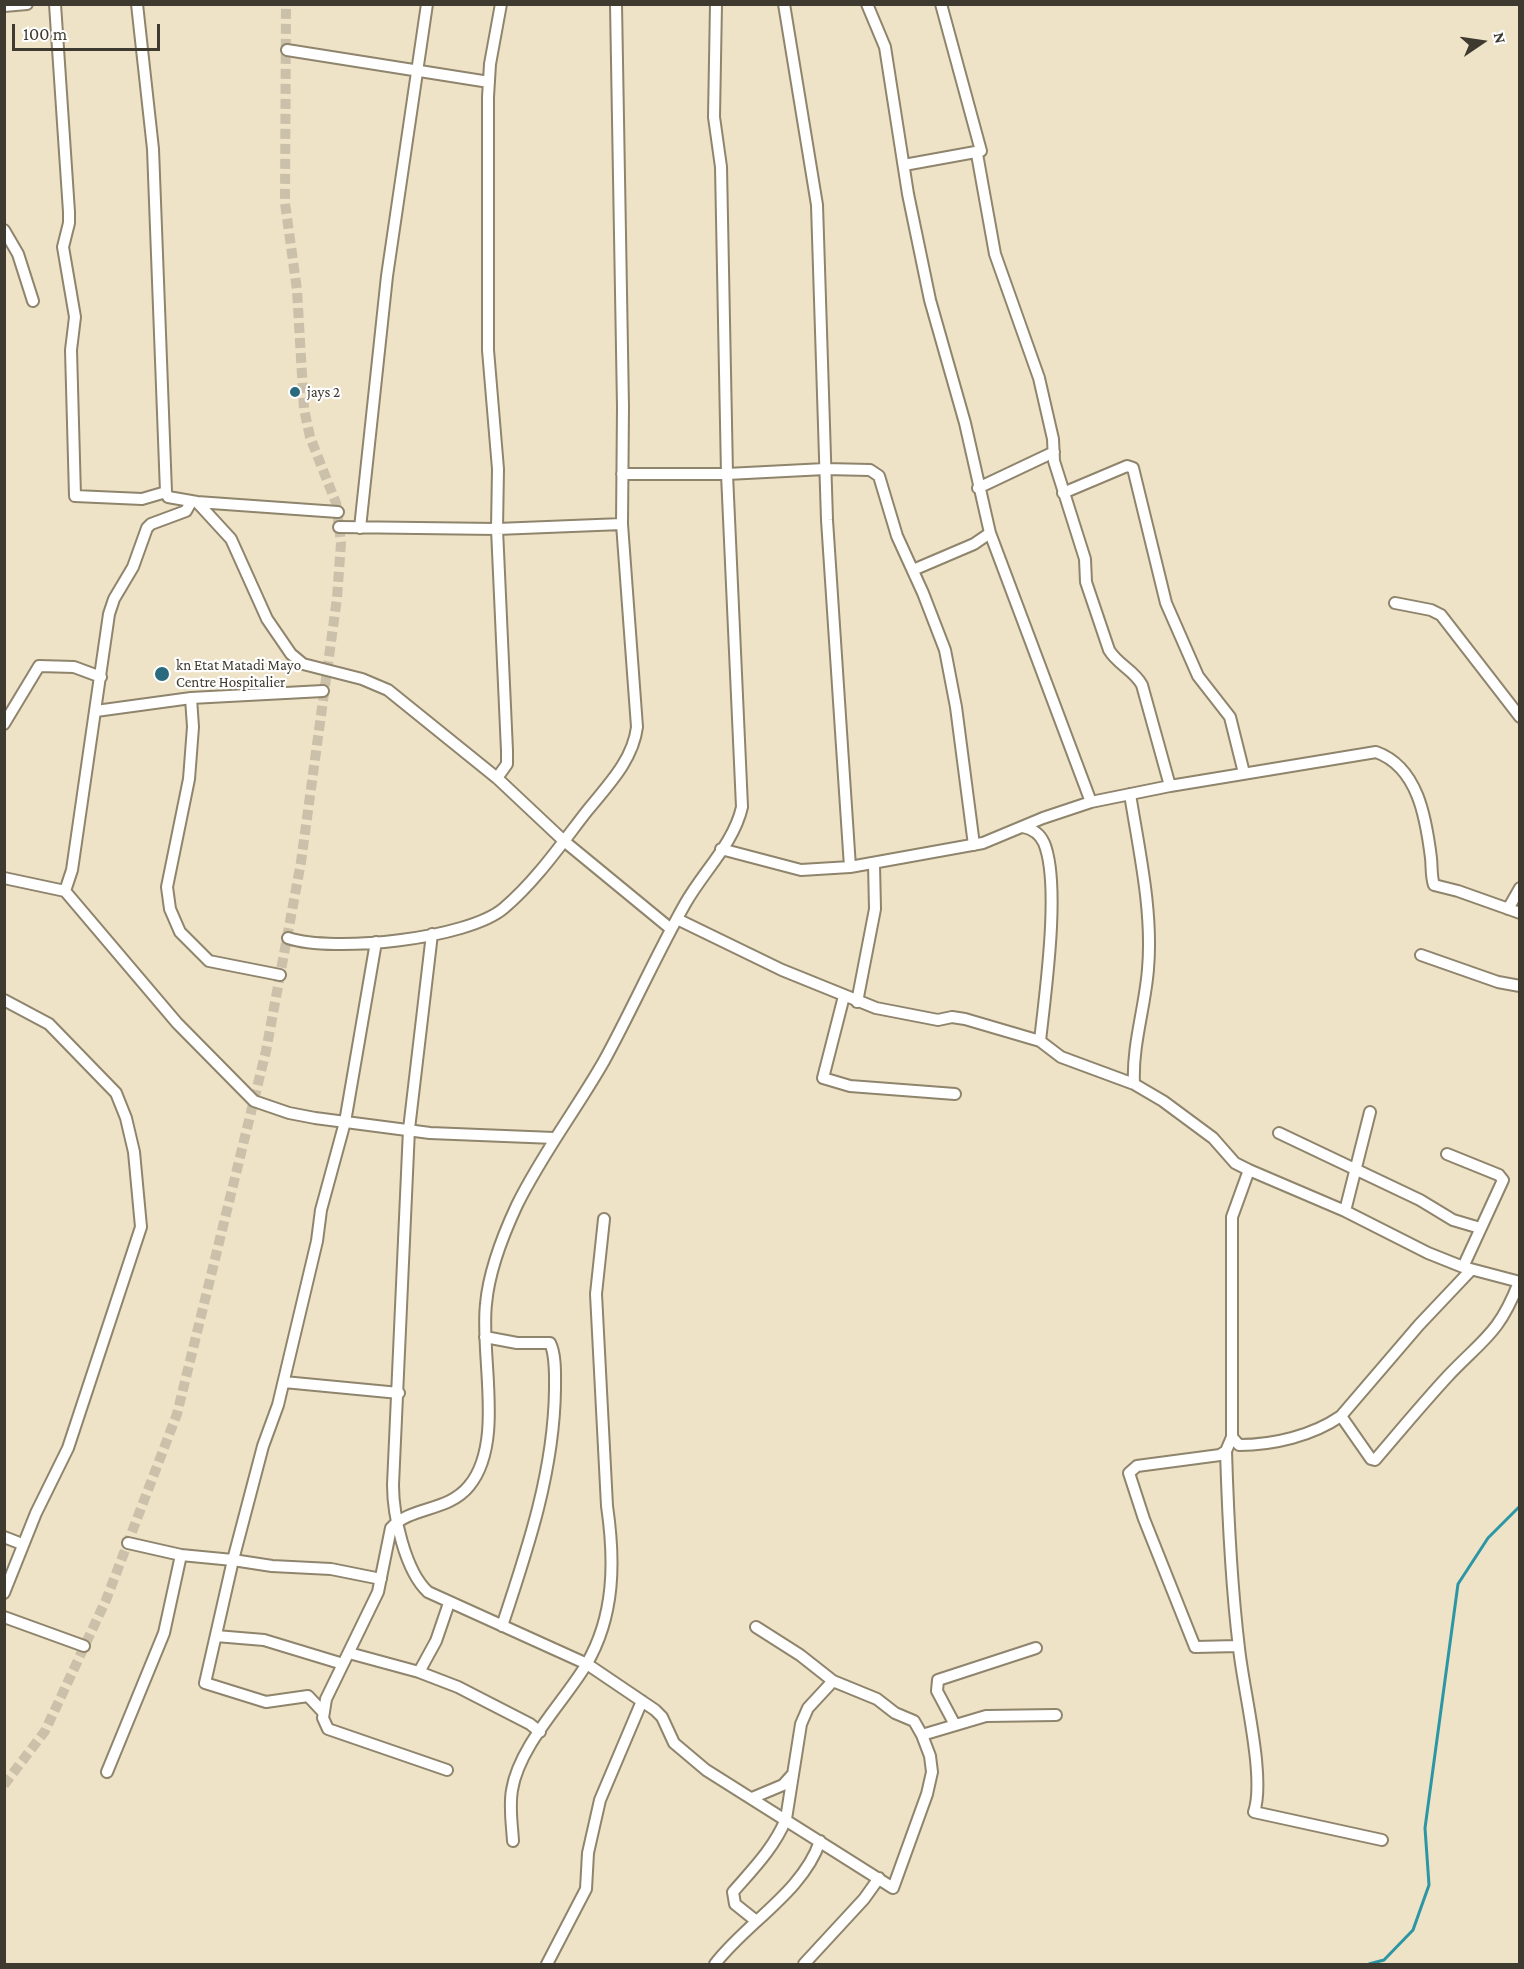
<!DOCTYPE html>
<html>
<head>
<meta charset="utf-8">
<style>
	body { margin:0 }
	#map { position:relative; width:1524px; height:1969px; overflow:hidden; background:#eee2c7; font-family:"Crimson Pro",serif }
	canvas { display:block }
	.frame { position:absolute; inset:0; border:6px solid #3f3a2f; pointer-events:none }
	.north { position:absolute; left:1452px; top:12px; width:60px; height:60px; -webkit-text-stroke:4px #fff; paint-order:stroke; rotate:77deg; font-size:16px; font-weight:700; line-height:24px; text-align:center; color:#3f3a2f }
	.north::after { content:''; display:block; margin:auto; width:21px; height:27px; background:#3f3a2f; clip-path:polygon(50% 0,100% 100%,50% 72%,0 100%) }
	.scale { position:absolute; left:12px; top:24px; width:148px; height:27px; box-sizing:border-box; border:3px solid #3f3a2f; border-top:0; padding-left:8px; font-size:18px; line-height:21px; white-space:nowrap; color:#3f3a2f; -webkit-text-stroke:4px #fff; paint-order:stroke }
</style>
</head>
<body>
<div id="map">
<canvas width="1524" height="1969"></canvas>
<div class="frame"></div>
<div class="north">N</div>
<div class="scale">100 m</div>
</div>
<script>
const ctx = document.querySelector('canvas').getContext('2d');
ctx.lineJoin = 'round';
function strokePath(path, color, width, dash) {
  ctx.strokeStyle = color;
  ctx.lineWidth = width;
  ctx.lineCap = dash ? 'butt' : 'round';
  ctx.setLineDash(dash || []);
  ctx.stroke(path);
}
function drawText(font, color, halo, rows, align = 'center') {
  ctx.font = font + ' "Crimson Pro",serif';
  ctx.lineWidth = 4.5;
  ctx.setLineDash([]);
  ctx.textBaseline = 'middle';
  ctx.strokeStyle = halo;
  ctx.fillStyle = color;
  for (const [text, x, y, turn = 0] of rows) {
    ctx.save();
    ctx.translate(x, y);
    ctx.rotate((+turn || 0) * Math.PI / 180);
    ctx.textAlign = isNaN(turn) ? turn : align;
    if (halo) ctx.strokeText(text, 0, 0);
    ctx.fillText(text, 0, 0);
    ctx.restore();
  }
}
strokePath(new Path2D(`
	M1369,1964L1384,1960L1413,1930L1429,1885L1425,1828L1458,1584L1488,1538L1520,1506`), '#2c96a4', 3);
strokePath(new Path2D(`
	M4,1785L45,1731L106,1600L177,1414L266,1051L301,862L337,598L341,543L336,503L310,437L304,409L297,290L285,203L286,4`), '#cbc0a9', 10, [10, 5]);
const minor = new Path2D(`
	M55,4L69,212V223L63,247L75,317L71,350L75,496L142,499L166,492
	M137,4L153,149L166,492L168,497L197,502L338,512
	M784,4L817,205L827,520L850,867
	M867,4L885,47L908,194L930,300L965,423L990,533L1091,802
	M4,6L27,4
	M287,50L489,82
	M977,154L995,254L1039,378L1053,439L1054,461L1085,559L1086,582L1109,650C1118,665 1134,670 1142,685L1170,786
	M904,165L981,151L941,4
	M4,230L18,254L33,301
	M622,474H727L825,469L870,470L879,476L897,536L923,593L945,650L956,707L974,845
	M978,488L1054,452
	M1063,493L1127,466L1133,468L1166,603L1198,676L1230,717L1244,773
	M197,502L231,539L267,619L291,654L303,664L362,679L388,690L497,778L564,841L671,929
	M339,527L497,529L622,524
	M360,528L387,276L427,4
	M913,570L974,544L990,533
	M1395,603L1431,610L1441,615L1520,717
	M191,698L193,727L189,779L167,887L170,909L180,932L209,961L280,975
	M96,711L191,698L323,691
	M4,724L39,666L74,667L101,677
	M497,778L507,764V751L497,529L498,469L488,350V97L490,64L501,4
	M1130,794C1139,851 1153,911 1148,969C1145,1008 1132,1045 1134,1084
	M1023,827C1033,829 1040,834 1044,843C1061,884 1045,995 1040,1041
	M721,849L801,870L850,867L983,843L1043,818L1091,802L1170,786L1376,752C1418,767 1426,818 1431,858C1432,867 1431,877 1434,885L1458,891L1520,913
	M4,878L65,891L177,1023L254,1101L289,1113L315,1118L430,1133L554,1138
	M65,891L72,870L109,614L114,599L133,567L147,528L151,524L186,511L191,502
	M1508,909L1520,888
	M677,919L782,970L876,1008L938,1020L952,1017L965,1019L1040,1041L1061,1057L1134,1084L1163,1101L1213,1138L1235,1163L1249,1170L1345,1211L1428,1253L1463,1267L1520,1282
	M432,934L409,1129L393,1485C393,1515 405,1571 428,1592L587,1664L655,1710L662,1717L674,1743L706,1770L893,1888L927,1794L932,1772L930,1756L922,1735L914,1721L895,1713L877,1699L833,1681L800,1655L756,1627
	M288,938C333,953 468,939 504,908C536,881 562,843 587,811C608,785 633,760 637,727L622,524L623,407L616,4
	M1421,955L1498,982L1520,986
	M844,996L823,1078L850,1086L955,1094
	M4,1000L49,1024L116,1093L126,1118L134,1152L141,1227L68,1448L36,1513L4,1593
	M857,1002L875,909L874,864
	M1279,1133L1420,1200L1453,1220L1480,1228
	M1447,1154L1499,1175L1503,1180L1463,1267
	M1345,1211L1370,1112
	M485,1337L517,1343H550C556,1355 555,1375 555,1389C554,1471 528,1548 502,1626
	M284,1382L399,1393
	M1341,1416L1371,1459L1375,1460C1399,1432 1423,1403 1448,1376C1483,1339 1499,1334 1519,1282
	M1232,1437L1239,1445C1273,1445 1312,1436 1341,1416L1419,1325L1471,1270
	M1226,1451C1228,1517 1231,1583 1239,1648C1243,1689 1266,1777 1254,1812L1382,1840
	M4,1537L22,1544
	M128,1543L181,1555L233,1560L263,1446L278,1405L317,1241L321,1210L345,1122L376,942
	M4,1617L84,1646
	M216,1636L264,1640L343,1664
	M1238,1646L1195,1647L1144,1519L1129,1473L1137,1466L1220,1455L1226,1451L1232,1437V1217L1249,1170
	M349,1653L419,1672L458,1687L530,1724L540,1732
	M419,1672L436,1641L449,1603
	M323,1712L308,1696L266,1702L205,1683L233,1560L272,1566L331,1569L381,1579
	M954,1723L937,1691L938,1680L1036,1648
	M922,1735L986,1716L1056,1715
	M447,1770L328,1729L323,1718L326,1699L378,1592L391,1528C411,1506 448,1512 469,1486C505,1443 480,1356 486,1304C489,1270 503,1235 517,1205C542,1154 576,1110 604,1061C632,1010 656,955 685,904C703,872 734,843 742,807L727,474L721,167L714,117L716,4
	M107,1772L164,1633L181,1555
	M752,1798L783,1785L792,1775
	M513,1841C512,1824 509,1807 512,1790C519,1746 563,1703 586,1665C615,1616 615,1561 607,1506L596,1294L604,1219
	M755,1920L735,1904L733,1892C753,1869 774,1848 786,1819L801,1724L808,1708L833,1681
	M547,1964L586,1889L588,1853L600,1800L642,1701
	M715,1964C746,1923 803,1892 820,1841
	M804,1964L864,1899L879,1878`);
strokePath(minor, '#8f846c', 14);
strokePath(minor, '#fff', 10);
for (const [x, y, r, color] of [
	[295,392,6,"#2a6a7e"],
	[162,674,8,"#2a6a7e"]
]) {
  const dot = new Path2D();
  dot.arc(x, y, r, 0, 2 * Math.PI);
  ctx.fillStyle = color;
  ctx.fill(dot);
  strokePath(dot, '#fff', 2);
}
drawText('15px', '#3f3a2f', '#fff', [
	["jays 2",307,392],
	["kn Etat Matadi Mayo",176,665],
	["Centre Hospitalier",176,682]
], 'left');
</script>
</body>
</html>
